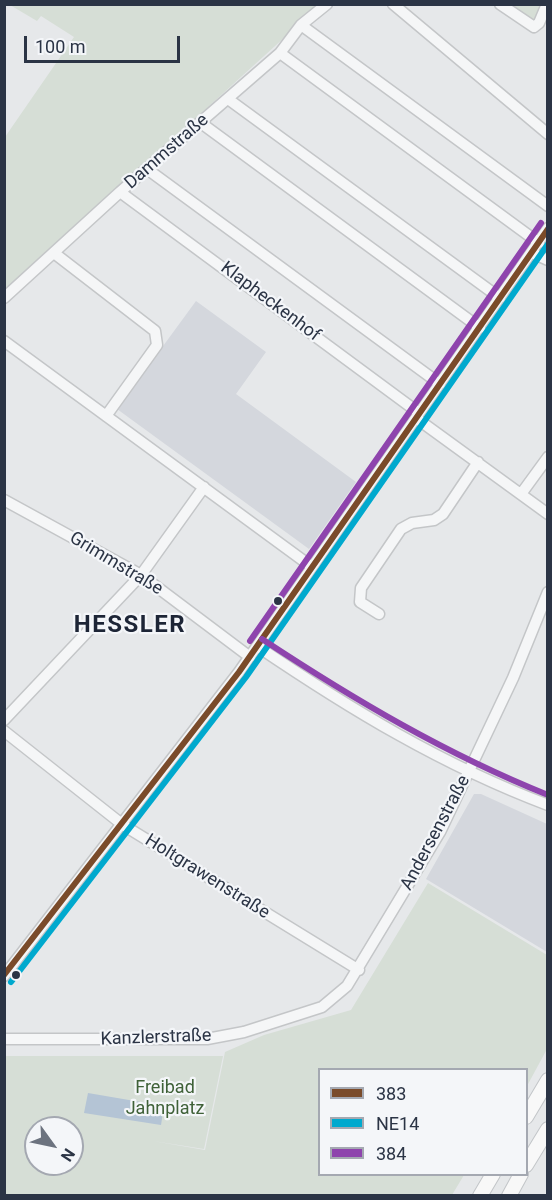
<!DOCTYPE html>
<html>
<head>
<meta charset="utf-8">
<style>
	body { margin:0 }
	#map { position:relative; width:552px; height:1200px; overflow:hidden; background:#e6e8ea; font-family:Roboto,sans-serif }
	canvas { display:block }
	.frame { position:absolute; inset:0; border:6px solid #2b3445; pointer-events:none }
	.legend { position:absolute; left:318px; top:1068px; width:210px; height:108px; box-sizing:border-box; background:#f4f6f9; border:2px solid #a4a8b1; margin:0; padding:8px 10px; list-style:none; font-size:18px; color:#2b3445 }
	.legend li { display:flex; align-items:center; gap:12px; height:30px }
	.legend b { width:30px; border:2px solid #a4a8b1 }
	.north { position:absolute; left:24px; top:1116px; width:60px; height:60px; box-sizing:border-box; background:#f4f6f9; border:2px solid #a4a8b1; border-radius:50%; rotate:123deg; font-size:16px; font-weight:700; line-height:24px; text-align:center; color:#2b3445 }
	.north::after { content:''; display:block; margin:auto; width:21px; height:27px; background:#6c737f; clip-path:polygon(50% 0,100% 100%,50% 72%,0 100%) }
	.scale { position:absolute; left:24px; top:36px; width:156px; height:27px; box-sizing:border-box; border:3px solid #2b3445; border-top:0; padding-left:8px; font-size:18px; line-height:21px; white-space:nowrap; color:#2b3445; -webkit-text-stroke:4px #f4f6f9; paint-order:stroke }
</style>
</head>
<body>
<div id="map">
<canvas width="552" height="1200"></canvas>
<div class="frame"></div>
<ul class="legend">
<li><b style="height:8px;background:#7a4b2a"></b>383</li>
<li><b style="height:8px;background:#00a9ce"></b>NE14</li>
<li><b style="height:8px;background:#8e44ad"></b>384</li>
</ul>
<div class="north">N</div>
<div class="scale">100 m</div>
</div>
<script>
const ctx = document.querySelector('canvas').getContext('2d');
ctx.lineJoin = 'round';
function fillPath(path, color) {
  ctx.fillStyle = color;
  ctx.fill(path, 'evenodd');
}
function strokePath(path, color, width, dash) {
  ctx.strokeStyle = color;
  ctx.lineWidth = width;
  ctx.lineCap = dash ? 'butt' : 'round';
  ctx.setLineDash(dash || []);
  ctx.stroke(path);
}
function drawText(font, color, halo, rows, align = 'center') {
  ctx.font = font + ' Roboto,sans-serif';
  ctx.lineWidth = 4.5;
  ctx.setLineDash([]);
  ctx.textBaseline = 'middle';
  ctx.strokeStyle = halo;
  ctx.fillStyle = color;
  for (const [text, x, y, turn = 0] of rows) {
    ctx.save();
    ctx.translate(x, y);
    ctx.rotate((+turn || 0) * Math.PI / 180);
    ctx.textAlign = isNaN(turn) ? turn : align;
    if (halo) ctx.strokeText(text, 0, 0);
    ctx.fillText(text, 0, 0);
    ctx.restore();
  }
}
fillPath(new Path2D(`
	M196,301L266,352L236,394L356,482L309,549L117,409Z
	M474,794H481L547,824V952L426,879Z`), '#d4d7dd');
fillPath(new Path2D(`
	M10,5H320L5,292V137L74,37L41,16L37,21Z
	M506,5H545L532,24Z
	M428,883L547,955V1049L527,1086L526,1070H320V1174L464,1175L452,1195H5L4,1056H223L204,1149L153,1141L205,1150L225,1052L264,1035L351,1010ZM36,1128H72V1164H36Z`), '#d6ded6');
fillPath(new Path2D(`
	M88,1093L164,1106L161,1125L84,1113Z`), '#b4c4d5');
const minor = new Path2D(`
	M393,4L548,134
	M500,4L534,27L539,23L547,4
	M301,25L548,206
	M280,53L539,243
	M228,99L500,298
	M201,123L480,328
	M147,169L440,384
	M120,192L419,413
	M54,253L155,331L157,345L106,416
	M532,253L548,260
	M4,298L120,192L280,53L301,25L327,4
	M4,341L312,567
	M416,418L548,514
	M521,494L548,457
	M4,500L141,575L250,657
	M379,614L360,602L361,588L401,529L412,523L434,520L443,514L478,462
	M257,646C350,709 442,765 548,805
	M4,720L141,575L204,487
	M4,731L123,825L359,970
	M4,976L239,672L548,228
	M4,1039H207L244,1032L322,1007L347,986L440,832L513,678L548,592`);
const major = new Path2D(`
	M526,1117L548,1080
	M526,1165L548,1129
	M480,1196L493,1174
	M509,1196L521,1174`);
strokePath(minor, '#c4c6c8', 13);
strokePath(major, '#c2c5c8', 16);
strokePath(minor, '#f5f6f7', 10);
strokePath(major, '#f8f8f8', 14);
strokePath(new Path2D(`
	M4,975L239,672L548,229`), '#7a4b2a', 6);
strokePath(new Path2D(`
	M11,982L246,677L548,244`), '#00a9ce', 6);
strokePath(new Path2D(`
	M262,639C353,699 446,754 548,795
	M250,641L541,223`), '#8e44ad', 6);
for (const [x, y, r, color] of [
	[278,601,5,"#2b3445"],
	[16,975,5,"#2b3445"]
]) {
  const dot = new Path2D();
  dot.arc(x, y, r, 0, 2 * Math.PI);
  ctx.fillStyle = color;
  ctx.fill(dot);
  strokePath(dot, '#f4f6f9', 2);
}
drawText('18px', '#2b3445', '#f4f6f9', [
	["Dammstraße",167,152,-41],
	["Klapheckenhof",270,302,37],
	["Grimmstraße",116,564,31],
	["Andersenstraße",436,833,-62],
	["Holtgrawenstraße",207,877,32],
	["Kanzlerstraße",156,1038,-2]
]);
drawText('18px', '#3f6138', '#f4f6f9', [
	["Freibad",165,1088],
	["Jahnplatz",165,1109]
]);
ctx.letterSpacing = '1.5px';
drawText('bold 24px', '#1d2536', '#f4f6f9', [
	["HESSLER",130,626]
]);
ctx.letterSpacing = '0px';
</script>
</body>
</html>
